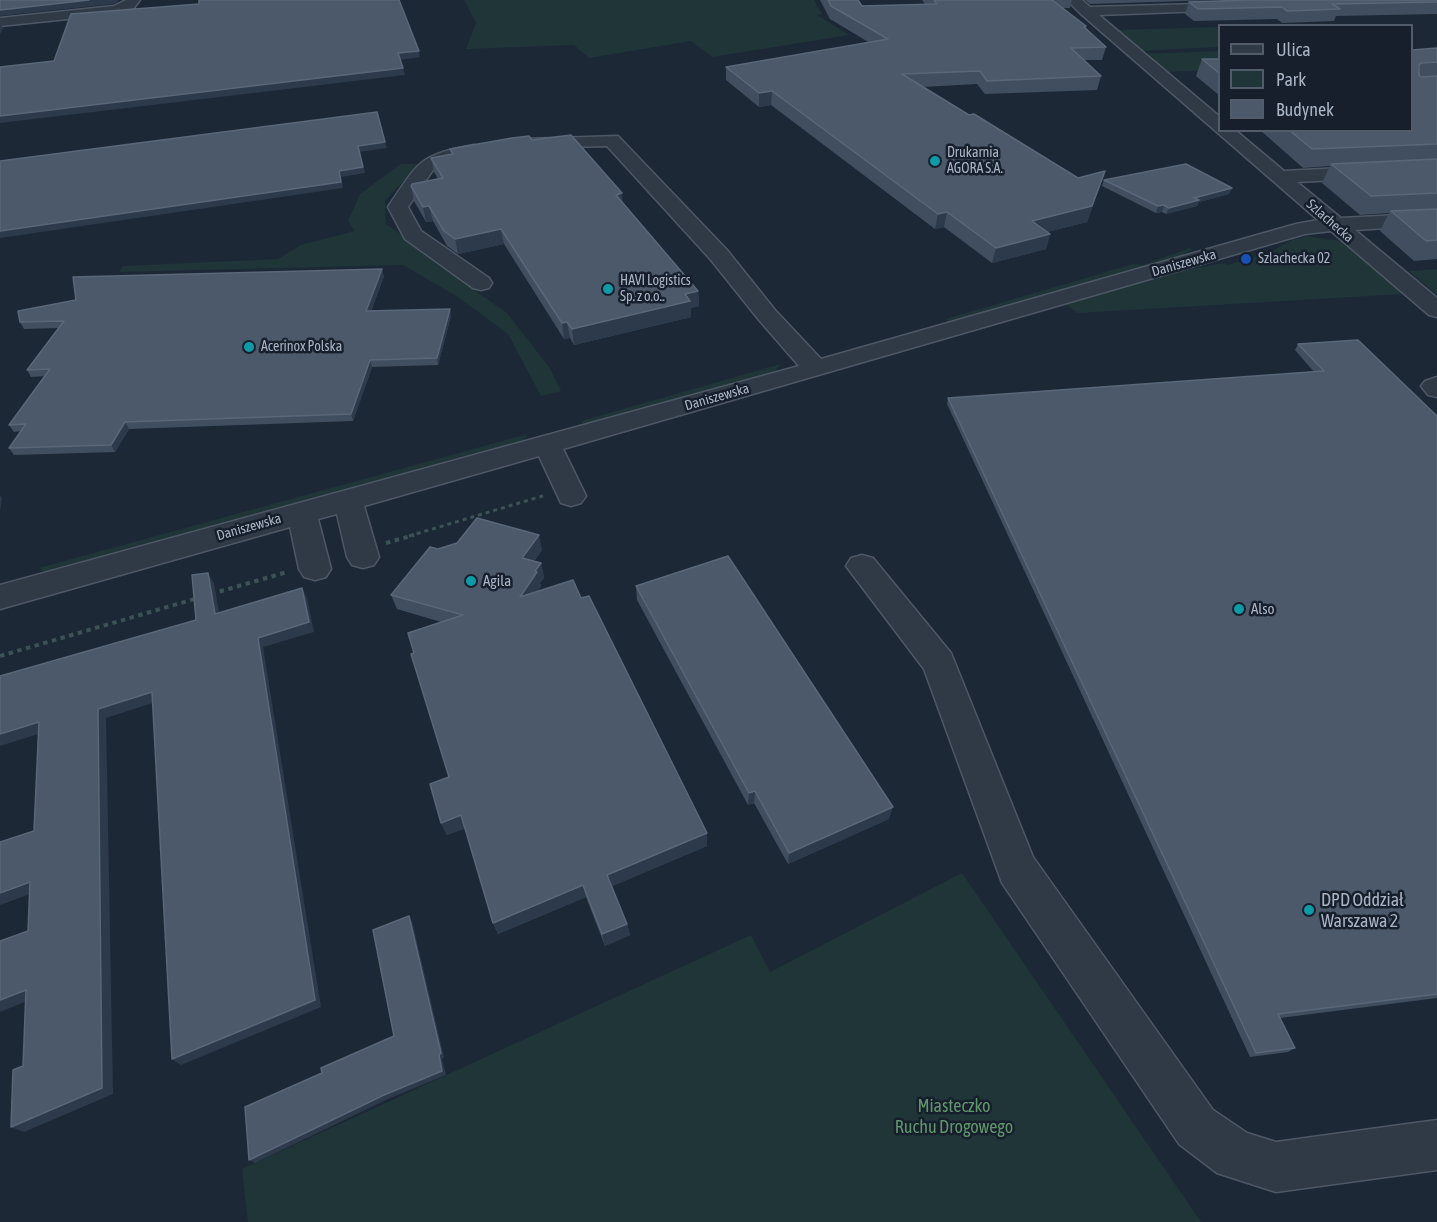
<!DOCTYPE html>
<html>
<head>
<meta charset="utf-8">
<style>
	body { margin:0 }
	#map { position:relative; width:1437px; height:1222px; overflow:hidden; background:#1d2837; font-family:"Asap Condensed",sans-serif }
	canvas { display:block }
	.legend { position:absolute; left:1218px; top:24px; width:195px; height:108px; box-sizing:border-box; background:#161f2b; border:2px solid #515b69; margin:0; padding:8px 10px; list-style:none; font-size:18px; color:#aab4c5 }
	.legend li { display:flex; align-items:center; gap:12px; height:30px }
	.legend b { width:30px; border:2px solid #515b69 }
</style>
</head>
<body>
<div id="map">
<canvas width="1437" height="1222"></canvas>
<ul class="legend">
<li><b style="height:8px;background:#303a47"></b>Ulica</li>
<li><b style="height:16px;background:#1f3538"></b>Park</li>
<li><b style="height:16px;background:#4b596b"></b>Budynek</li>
</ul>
</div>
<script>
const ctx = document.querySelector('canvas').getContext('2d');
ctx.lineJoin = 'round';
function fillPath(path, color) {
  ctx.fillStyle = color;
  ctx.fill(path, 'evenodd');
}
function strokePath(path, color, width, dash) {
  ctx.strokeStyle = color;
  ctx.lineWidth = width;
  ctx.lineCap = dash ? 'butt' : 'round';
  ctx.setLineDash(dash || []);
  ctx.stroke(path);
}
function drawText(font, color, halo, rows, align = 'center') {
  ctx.font = font + ' "Asap Condensed",sans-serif';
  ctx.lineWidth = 5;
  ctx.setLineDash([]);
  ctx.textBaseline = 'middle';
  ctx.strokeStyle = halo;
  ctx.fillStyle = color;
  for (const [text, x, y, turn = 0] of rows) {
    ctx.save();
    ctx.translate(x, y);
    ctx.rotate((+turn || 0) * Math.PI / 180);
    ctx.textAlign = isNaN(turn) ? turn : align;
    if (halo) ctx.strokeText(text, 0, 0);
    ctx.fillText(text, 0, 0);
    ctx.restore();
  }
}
fillPath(new Path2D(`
	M464,0H814L822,14L817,15L849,35L712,57L691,41L589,58L574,45L466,49L476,23Z
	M1219,27V47L1138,51L1115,30Z
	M1219,51V70L1163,72L1141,54Z
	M401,164H421L385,200L386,224L435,258L434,262L507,313L549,367L561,391L541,396L508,334L458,297L403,265L119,272L123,266L278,259L301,245L355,231L348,221L360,194Z
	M1307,236L1346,242L1403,294L1078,313L1065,304L1171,273L1224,263L1228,265L1270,252L1292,240Z
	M1190,248L1192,250L1173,259L951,324L946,319L1133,264L1143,265Z
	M1437,269V295L1409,271Z
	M781,364L774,372L764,376L585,427L581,421Z
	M528,434L522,443L53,572L43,571L39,568Z
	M962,873L1201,1222H248L242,1169L751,935L770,972Z`), '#1f3538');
const minor = new Path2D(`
	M126,0H140L133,9L116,14L0,26V18L114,6Z
	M1072,0H1082L1090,7L1236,3L1238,6L1231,10L1099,15L1220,117V130H1235L1284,171L1437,163V175L1297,182L1341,218L1437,213V225L1355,230L1437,298V317L1429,315L1331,231L1305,234L563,449L586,496L581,503L571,506L561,503L539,456L364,506L379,557L374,565L363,568L352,565L347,557L337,514L318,519L331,569L326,577L315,580L304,577L299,569L290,527L0,609V585L799,366L759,320L711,260L607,146L531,148L525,147L522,143L525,139L618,136L727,250L775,310L821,359L1296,224L1318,220L1081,14L1070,3Z
	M474,145L481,147L483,151L481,155L450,161L433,170L408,207L421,231L489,278L492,283L489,288L481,290L473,288L405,239L388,207C419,162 418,155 474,145Z
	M1437,377V397L1428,395L1421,386L1425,381Z
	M862,555L873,558L951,653L1033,857L1213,1110L1247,1133L1276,1142L1437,1120V1170L1276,1192L1217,1173L1179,1144L1002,883L924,669L846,566L851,558Z`);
strokePath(minor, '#4e5765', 3);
strokePath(new Path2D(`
	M409,536L546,495`), '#3c5255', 3, [4, 4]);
strokePath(new Path2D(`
	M386,543L414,535
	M211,594L287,572
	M0,656L198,598`), '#3c5255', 4, [4.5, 4.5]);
fillPath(minor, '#303a47');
fillPath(new Path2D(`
	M820,0H858L862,6L925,4L922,0H1072L1070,8H1063L1086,26V28L1106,47L1102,60H1084L1101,76L1097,90L985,94L977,84L922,87L969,115L1078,178L1105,171L1087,222L1047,232L1050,234L1046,249L992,263L944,227L935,229L771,105L759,107L726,80V67L870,43L830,19Z
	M1085,0H1216L1090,4Z
	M1437,0V14L1336,16L1334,21L1282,23L1277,19L1194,21L1185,14L1189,2Z
	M1437,48V259L1414,261L1380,231L1389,213L1360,215L1322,183L1330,166L1303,168L1260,130H1412V50Z
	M1202,59H1220V96L1196,76Z
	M532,140L623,203L698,291L699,306L691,308V317L574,345L570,338L564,339L504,244L458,254L447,246L433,221L426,222L414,201L411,186L438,179L434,172L431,158L452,154L450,149Z
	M1104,180L1232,188L1229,194L1199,202L1197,206L1166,214L1162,212L1156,213L1102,186Z
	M384,276L371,311L451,316L438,365L372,367L353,421L129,429L115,452L14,455L9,448L21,431L14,432L9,425L44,376L31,377L27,370L59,328L24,329L20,322Z
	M1298,344L1437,416V998L1280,1018L1295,1048L1288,1052L1250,1057L947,404L948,398L1314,372L1295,350Z
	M438,549L542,550L534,561L541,563L544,578L540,583L541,587L537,591L581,598L707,833V846L612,886L627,924L630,935L605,946L586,897L498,934L493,923L465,828L447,835L441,823L449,777L414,653L441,622L397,609L391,595Z
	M636,586L889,819L788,864L754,803L748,805L637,600Z`), '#404e60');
fillPath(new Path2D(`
	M89,0H118V2L113,4L0,16V10Z
	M0,23L3,28L0,34Z
	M419,51L420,57L400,60L398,53Z
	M403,68L405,75L0,123V116Z
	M772,91L771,105L759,107V93Z
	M385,142L387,148L360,152L365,173L341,177L343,188L0,238V231L339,171L358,146Z
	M1105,171L1087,222L1028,237L1032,221Z
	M1232,188L1229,194L1199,202L1197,206L1166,214L1169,208L1194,198Z
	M622,193L623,208L616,195Z
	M1164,205L1162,212L1156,213L1158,206Z
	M429,206L433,221L426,222L423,207Z
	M947,212L944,227L935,229L938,214Z
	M501,229L504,244L458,254L455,239Z
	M1050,234L1046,249L992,263L996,248Z
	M382,269L384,276L368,318L366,311Z
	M698,291L699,306L691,308V317L574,345L572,329L685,294Z
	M450,309L451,316L438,365L437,358Z
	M567,322L570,338L564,339L562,323Z
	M370,360L372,367L353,421L351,414Z
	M125,422L129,429L115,452L111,445Z
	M0,495L2,498L0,511Z
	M539,535L542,550L525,573L522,558Z
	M541,563L544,578L540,583L541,587L523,612L520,597Z
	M208,573L214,583L221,624L215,614Z
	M302,588L307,598L314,632L263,647L321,1007L181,1065L172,1059L258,638Z
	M152,692L159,701L106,718L113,1094L24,1132L11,1127L98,709Z
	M39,722L48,731L0,746V734Z
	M755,791L754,803L748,805L749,793Z
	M893,807L889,819L788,864L789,853Z
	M461,815L467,828L447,835L441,823Z
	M707,833V846L610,887L607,875Z
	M30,882L41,890L0,905V893Z
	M583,885L586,897L498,934L493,923Z
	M409,916L412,921L444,1057L442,1059L446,1075L388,1099L255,1163L249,1160L439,1055Z
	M627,924L630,935L605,946L602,934Z
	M26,990L37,997L0,1012V1000Z`), '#2d3a4b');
const building = new Path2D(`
	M0,0H89L0,10Z
	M199,0H399L419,51L398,53L403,68L0,116V67L54,61L71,14L199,4Z
	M828,0H858L862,6L937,4L934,0H1052L1086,26L1084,27L1106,47L1071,48L1101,76L987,81L980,71L902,74L969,115L974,114L1078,178L1105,171L1092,206L1032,221L1050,234L996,248L947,212L938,214L772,91L759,93L726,67L888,39L831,6Z
	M1247,0H1437V2L1332,4L1340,9L1287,11L1282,7L1198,9L1189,2Z
	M1437,48V62L1421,63L1419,65V75L1421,77L1437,76V144L1312,149L1289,130H1412V50Z
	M1202,59H1220V74Z
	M377,112L385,142L358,146L363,167L339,171L341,182L0,231V161Z
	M571,135L622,193L616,195L698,291L685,294L690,301L572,329L567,322L562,323L501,229L455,239L444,231L429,206L423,207L411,186L412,184L443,178L431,158L453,154L450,149L512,138L529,136L532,140Z
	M1437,159V193L1371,196L1331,164Z
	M1186,164L1232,188L1194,198L1199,200L1169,208L1164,205L1158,206L1104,180Z
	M1437,209V240L1426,241L1391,211Z
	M382,269L366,311L450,309L437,358L370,360L351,414L125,422L111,445L9,448L26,424L9,425L50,369L27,370L64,321L20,322L18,311L76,300L73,277Z
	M1358,340L1437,416V994L1278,1014L1295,1048L1256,1053L948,398L1324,371L1298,344Z
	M477,518L539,535L522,558L541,563L535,571L537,572L520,597L573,580L581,598L589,596L707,833L607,875L627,924L602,934L583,885L493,923L461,815L441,823L430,784L449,777L411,654L414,653L408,633L463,615L391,595L430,547L438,549L457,543Z
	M728,556L893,807L789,853L755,791L749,793L636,586Z
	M208,573L215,614L302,588L309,622L258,638L315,1000L172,1059L152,692L98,709L102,1088L11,1127L13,1070L23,1066L26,990L0,1000V941L28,931L30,882L0,893V842L34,831L39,722L0,734V676L196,620L192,575Z
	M409,916L441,1053L439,1055L442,1071L384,1095L249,1160L245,1107L322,1073L321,1068L394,1036L373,930Z`);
fillPath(building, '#4b596b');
strokePath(building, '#5a6779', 1.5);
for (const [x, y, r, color] of [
	[935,161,6,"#0f9aa8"],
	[1246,259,6,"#1a4fb4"],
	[608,289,6,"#0f9aa8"],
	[249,347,6,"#0f9aa8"],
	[471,581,6,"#0f9aa8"],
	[1239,609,6,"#0f9aa8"],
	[1309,910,6,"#0f9aa8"]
]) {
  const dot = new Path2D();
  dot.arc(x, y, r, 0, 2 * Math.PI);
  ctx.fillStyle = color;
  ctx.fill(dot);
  strokePath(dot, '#161f2b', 2);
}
drawText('14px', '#aab4c5', '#161f2b', [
	["Drukarnia",947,153],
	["AGORA S.A.",947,169],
	["Szlachecka 02",1258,259],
	["HAVI Logistics",620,281],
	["Sp. z o.o..",620,297],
	["Acerinox Polska",261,347]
], 'left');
drawText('14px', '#aab4c5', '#161f2b', [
	["Szlachecka",1330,221,41],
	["Daniszewska",1184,263,-16],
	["Daniszewska",717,397,-16],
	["Daniszewska",249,527,-16]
]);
drawText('15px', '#aab4c5', '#161f2b', [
	["Agila",483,581],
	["Also",1251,609]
], 'left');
drawText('18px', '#aab4c5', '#161f2b', [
	["DPD Oddział",1321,900],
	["Warszawa 2",1321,921]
], 'left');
drawText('18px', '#60966c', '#161f2b', [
	["Miasteczko",954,1106],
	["Ruchu Drogowego",954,1127]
]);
</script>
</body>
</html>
